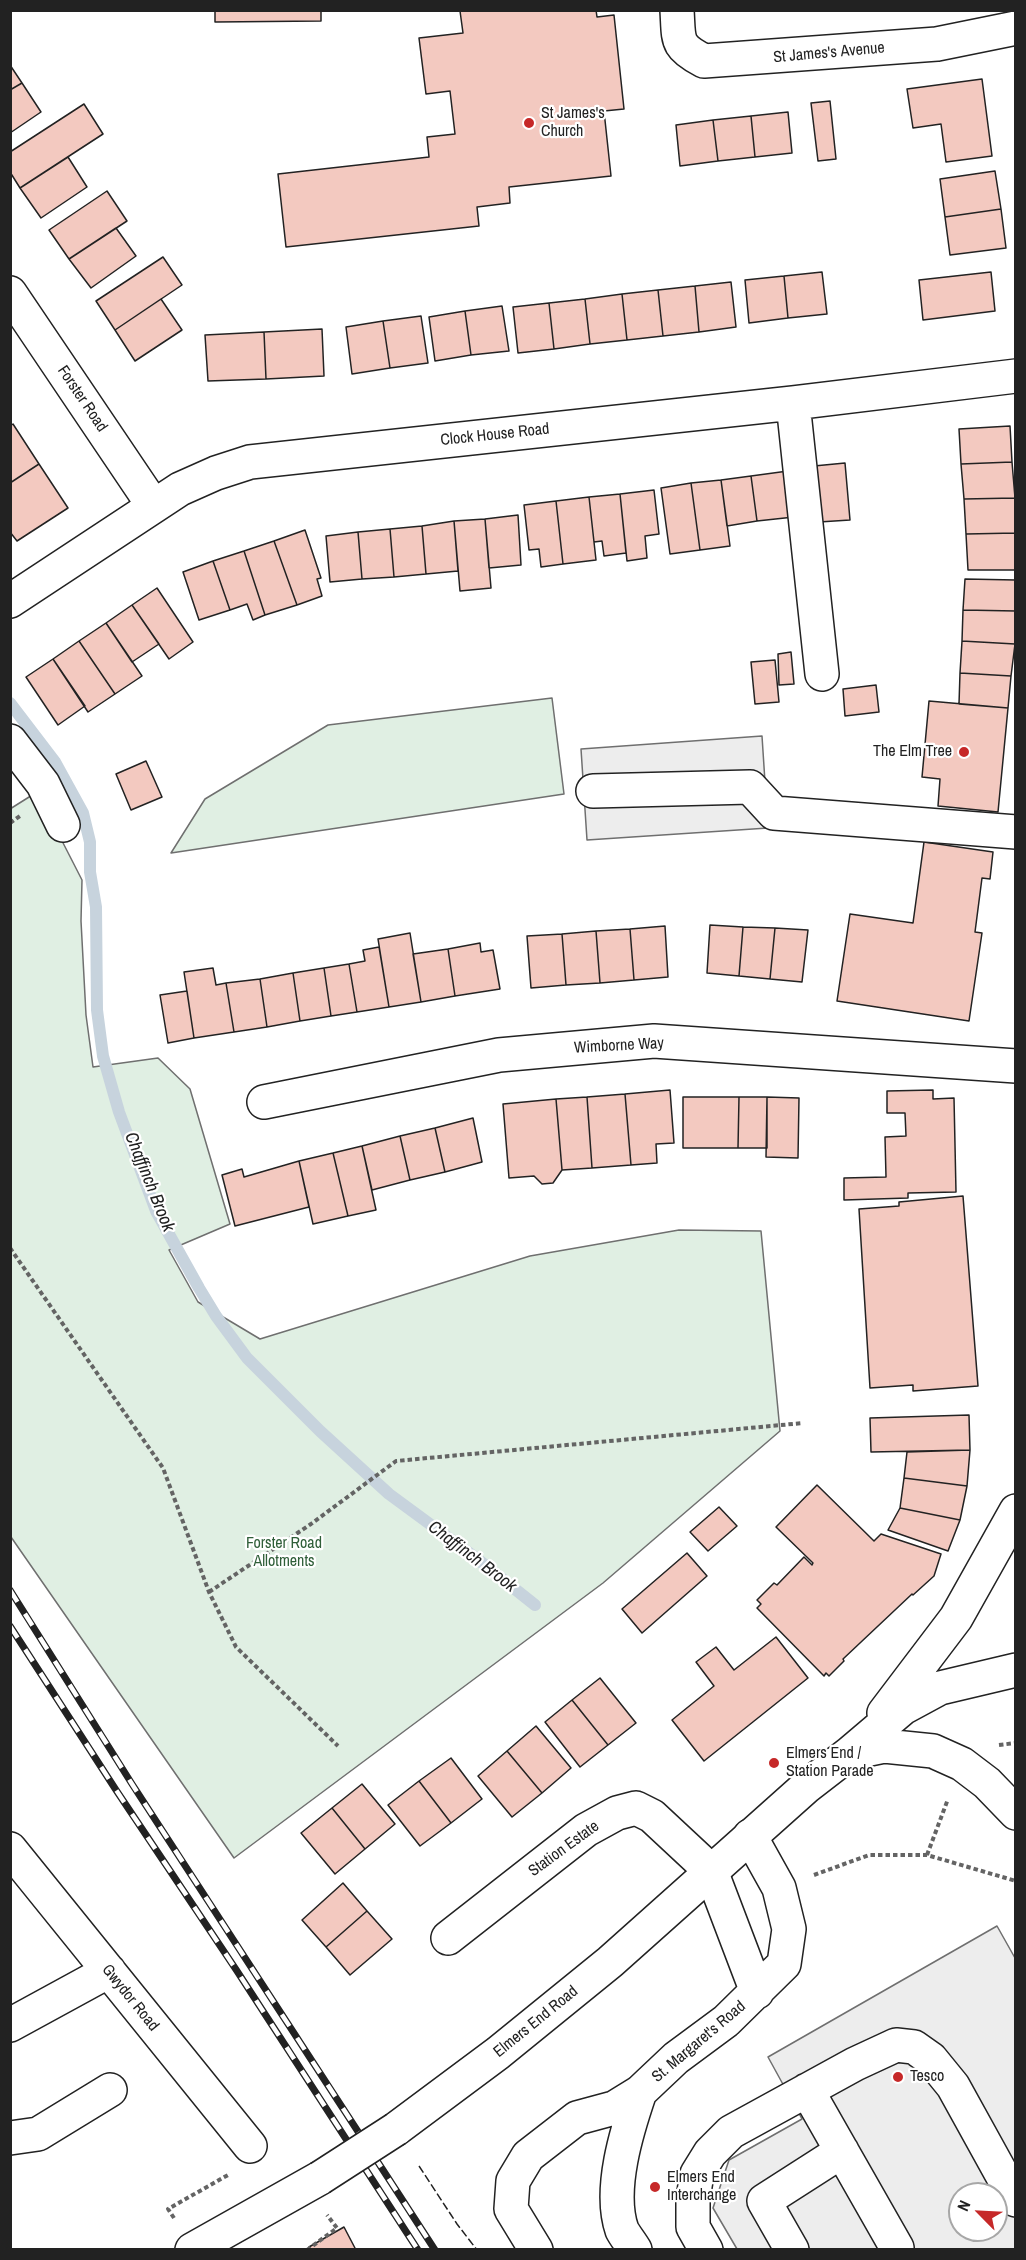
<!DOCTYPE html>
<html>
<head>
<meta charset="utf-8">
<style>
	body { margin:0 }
	#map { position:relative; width:1026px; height:2260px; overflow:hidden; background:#fff; font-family:"Archivo Narrow",sans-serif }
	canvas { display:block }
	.frame { position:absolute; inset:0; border:12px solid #222; pointer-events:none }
	.north { position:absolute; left:948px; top:2182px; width:60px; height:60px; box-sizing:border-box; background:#fff; border:2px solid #a7a7a7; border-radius:50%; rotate:294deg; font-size:16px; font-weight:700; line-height:24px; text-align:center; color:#222 }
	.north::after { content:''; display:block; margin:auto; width:21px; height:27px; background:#c62828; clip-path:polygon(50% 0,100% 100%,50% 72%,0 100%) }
</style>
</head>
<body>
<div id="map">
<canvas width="1026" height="2260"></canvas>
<div class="frame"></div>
<div class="north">N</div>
</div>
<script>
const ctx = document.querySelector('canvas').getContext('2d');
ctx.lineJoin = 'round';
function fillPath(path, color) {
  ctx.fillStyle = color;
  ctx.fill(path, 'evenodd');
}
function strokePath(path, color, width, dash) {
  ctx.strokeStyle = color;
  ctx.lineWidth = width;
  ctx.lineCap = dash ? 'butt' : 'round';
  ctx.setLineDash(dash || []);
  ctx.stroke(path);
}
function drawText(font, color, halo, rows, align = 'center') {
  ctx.font = font + ' "Archivo Narrow",sans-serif';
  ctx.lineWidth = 4.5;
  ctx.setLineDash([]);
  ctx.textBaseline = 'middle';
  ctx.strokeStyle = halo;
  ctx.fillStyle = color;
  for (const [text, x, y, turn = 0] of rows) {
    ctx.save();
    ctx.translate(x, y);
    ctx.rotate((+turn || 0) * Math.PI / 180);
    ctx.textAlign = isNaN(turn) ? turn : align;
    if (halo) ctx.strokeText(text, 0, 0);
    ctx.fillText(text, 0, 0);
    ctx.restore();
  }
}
const green = new Path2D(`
	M552,698L564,794L171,853L205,799L328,725Z
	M37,792L82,880L81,921L86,1015L93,1067L158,1058L190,1089L230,1224L169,1250L198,1302L260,1339L530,1256L679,1230L761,1231L780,1431L603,1583L234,1858L11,1537L10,809Z`);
fillPath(green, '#e0efe3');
strokePath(green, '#6f6f6f', 1.5);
const parking = new Path2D(`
	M762,736L768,828L587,840L581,749Z
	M997,1926L1015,1958V2249H737L713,2208L729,2160L802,2119L768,2057ZM960,2194H996V2230H960Z`);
fillPath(parking, '#ededed');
strokePath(parking, '#6f6f6f', 1.5);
strokePath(new Path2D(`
	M10,703L55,762L83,813L90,842V872L96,907L97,1010L103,1056L119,1112L156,1211L199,1288L216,1316L247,1358L320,1431L389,1494L476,1558L535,1605`), '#c7d3dd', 12);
const building = new Path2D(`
	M215,10H321V21L215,22Z
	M469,10H596L597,17L614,15L624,109L604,111L611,176L509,187L510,203L477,207L479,226L286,247L278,174L429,157L427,137L455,134L450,91L426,94L419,38L463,33L460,11Z
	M10,65L22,83L10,90Z
	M982,79L992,156L946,162L941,124L913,128L907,89Z
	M22,83L41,112L10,133V90Z
	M830,101L836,159L818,161L811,103Z
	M84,104L103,134L20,188L10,172V152Z
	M788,112L792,153L755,157L751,116Z
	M751,116L755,157L718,161L713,120Z
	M713,120L718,161L680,166L676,125Z
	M68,157L87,187L41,218L20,188Z
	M995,171L1001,209L945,217L940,179Z
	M107,191L127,221L69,259L49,230Z
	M1001,209L1006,248L950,255L945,217Z
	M116,228L136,256L91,288L69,259Z
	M163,257L182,285L115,330L96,301Z
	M822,272L827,314L788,318L784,276Z
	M991,272L995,311L923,320L919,280Z
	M784,276L788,318L749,323L745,280Z
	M731,282L736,327L699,332L695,286Z
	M695,286L699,332L663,336L658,290Z
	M658,290L663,336L627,340L622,294Z
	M622,294L627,340L590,344L585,299Z
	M161,299L182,330L135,361L115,330Z
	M585,299L590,344L554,349L549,303Z
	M549,303L554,349L518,353L513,307Z
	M502,306L509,351L471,355L465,311Z
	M465,311L471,355L435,361L429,317Z
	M421,316L428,363L390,368L383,321Z
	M383,321L390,368L352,374L346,327Z
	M322,329L324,376L266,379L264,332Z
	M264,332L266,379L208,381L205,335Z
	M13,424L39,464L10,483V426Z
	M1010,426L1012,462L961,464L959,429Z
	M1012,462L1015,498L964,499L961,464Z
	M845,463L850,520L819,522L814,466Z
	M39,464L68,508L17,541L10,532V483Z
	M788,471L794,517L757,521L751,476Z
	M751,476L757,521L727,526L721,480Z
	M721,480L730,546L700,550L691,483Z
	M691,483L700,550L670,554L661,488Z
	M654,490L659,534L645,536L647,558L627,561L620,494Z
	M620,494L626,553L604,556L602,541L594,542L589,497Z
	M589,497L596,560L563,564L556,501Z
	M1015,498L1016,533L966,534L964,499Z
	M556,501L563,564L541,567L539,549L529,550L524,505Z
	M518,515L521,565L489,568L485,519Z
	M485,519L491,588L460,591L454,521Z
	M454,521L458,571L426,574L422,526Z
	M422,526L426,574L394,577L390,529Z
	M390,529L394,577L362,579L358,532Z
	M305,530L321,578L317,579L322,596L297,605L274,541Z
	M358,532L362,579L330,582L326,536Z
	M1016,533V570H968L966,534Z
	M274,541L297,605L265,615L244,551Z
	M244,551L265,615L253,620L247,604L230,610L213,561Z
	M213,561L230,610L199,620L183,572Z
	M965,579L1016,580V611L963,610Z
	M157,588L193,642L169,659L132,605Z
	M132,605L159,644L132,662L106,623Z
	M963,610L1016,611L1015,644L962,641Z
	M106,623L142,676L115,694L79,641Z
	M79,641L115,694L88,712L53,659Z
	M962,641L1015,644L1011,676L960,673Z
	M791,652L794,684L779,685L778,654Z
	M53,659L85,706L58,725L26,677Z
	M775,660L779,702L755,704L751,662Z
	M960,673L1011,676L1008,708L959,704Z
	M876,685L879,712L845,716L843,689Z
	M929,701L1008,708L998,812L938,806L940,779L922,777Z
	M146,761L162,797L131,810L116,774Z
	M924,842L993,852L990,879L982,878L975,932L982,933L969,1021L837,1001L850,914L913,923Z
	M710,925L743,927L739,976L707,973Z
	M665,926L668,977L634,980L630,929Z
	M743,927L775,928L770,979L739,976Z
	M775,928L808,930L802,982L770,979Z
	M630,929L634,980L600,983L596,931Z
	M596,931L600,983L566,985L562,934Z
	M410,933L421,1002L389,1007L378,939Z
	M562,934L566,985L531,988L527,936Z
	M480,943L481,952L493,950L500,989L455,996L448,949Z
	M379,947L389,1007L357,1012L349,964L365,961L363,950Z
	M448,949L455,996L421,1002L413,954Z
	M349,964L357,1012L331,1016L324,968Z
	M213,968L216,985L226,983L234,1032L194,1038L184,972Z
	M324,968L331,1016L300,1021L293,973Z
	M293,973L300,1021L267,1027L260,979Z
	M260,979L267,1027L234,1032L226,983Z
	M187,991L194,1038L168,1043L160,995Z
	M670,1090L674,1143L656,1144L657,1163L631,1165L625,1094Z
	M933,1090V1099L954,1098L956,1192L908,1193V1198L844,1200V1178L886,1177L885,1137L906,1136L905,1113H887V1091Z
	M625,1094L631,1165L592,1168L587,1097Z
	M587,1097L592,1168L562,1170L556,1099Z
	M683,1097H739L738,1148H683Z
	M739,1097H767V1148H738Z
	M767,1097L799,1098L798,1158L766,1157Z
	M556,1099L562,1170L553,1183L542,1184L534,1176L509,1178L503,1104Z
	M473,1118L482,1162L445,1172L435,1128Z
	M435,1128L445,1172L410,1180L400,1136Z
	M400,1136L410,1180L372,1190L362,1146Z
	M362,1146L376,1210L348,1216L333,1153Z
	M333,1153L348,1216L313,1224L299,1161Z
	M299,1161L309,1207L235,1226L222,1175L242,1169L244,1177Z
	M963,1196L978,1386L913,1391V1385L870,1388L859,1209L899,1206V1202Z
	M969,1415L970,1450L871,1452L870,1418Z
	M970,1450L967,1486L904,1478L907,1452Z
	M904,1478L967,1486L960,1520L900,1508Z
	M817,1485L874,1541L881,1534L941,1554L934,1576L913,1595L912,1594L843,1659L844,1661L829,1676L826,1673L824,1676L757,1608L761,1604L757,1600L774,1583L777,1585L804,1557L812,1565L813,1563L776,1527Z
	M719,1507L737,1526L708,1551L690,1532Z
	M900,1508L960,1520L948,1551L888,1530Z
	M687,1553L707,1576L642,1633L622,1609Z
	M776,1637L808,1678L704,1761L672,1720L714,1686L696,1662L716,1647L734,1670Z
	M600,1678L636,1723L608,1745L572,1700Z
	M572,1700L608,1745L580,1767L545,1722Z
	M536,1726L571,1768L542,1793L507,1751Z
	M507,1751L542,1793L512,1817L478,1776Z
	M451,1758L482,1799L451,1823L419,1781Z
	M419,1781L451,1823L420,1846L388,1805Z
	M362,1784L395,1824L365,1849L332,1808Z
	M332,1808L365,1849L335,1874L301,1833Z
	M343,1883L367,1911L326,1947L302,1920Z
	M367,1911L392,1939L350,1975L326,1947Z
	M344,2227L356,2250H311L309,2247Z`);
fillPath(building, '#f3c9c0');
strokePath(building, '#222', 1.5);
const minor = new Path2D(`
	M677,10C679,41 675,46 704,61L937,44L1016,28
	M10,293L153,505
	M793,403L822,674
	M10,601L180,489L216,473L250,462L793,403L1016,376
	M10,741L43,784L63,825
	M593,791L750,787L774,813L1016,832
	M264,1102L499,1055L654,1041L1016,1066
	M10,1849L250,2146
	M448,1938L586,1830L617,1813L636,1808L652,1816L711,1871L757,1992
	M10,2025L109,1971
	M807,2090L897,2248
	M10,2138L38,2134L110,2090
	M536,2250L511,2209L513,2181L528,2156L577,2118L614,2108L640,2092L676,2058L726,2021L784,1964L789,1929L779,1888L750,1836
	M635,2250C631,2243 625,2236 622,2230C608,2190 627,2130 640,2092
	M706,2250L693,2227V2198L697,2174L710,2153L731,2132L855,2064L896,2045L914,2047L931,2059L953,2086L1016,2200
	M792,2250L764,2201L842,2151`);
const major = new Path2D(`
	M884,1713L956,1618L1016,1511
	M850,1753L884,1746L933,1751L962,1764L987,1783L1016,1813
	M396,2129L498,2053L610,1962L806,1787L850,1753L903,1708L940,1688L1016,1670
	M192,2250L320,2178`);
strokePath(minor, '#222', 36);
strokePath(major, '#222', 36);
strokePath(new Path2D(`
	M10,823L20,816
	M10,1248L163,1468L209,1592L236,1647L338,1746
	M209,1592L311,1524L396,1461L803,1423
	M999,1745L1016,1743
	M927,1855L948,1799
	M814,1875L869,1855H927L1016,1881
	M174,2218L168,2209L228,2175
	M307,2250L337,2228L327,2215`), '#646464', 4, [4.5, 3]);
strokePath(minor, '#fff', 33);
strokePath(major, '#fff', 33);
const rail = new Path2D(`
	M10,1590L132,1784L435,2250
	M10,1626L116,1790L237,1971L418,2250`);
strokePath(rail, '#222', 7);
strokePath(rail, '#fff', 4.5, [14]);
const majorBridge = new Path2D(`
	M320,2178L396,2129`);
strokePath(majorBridge, '#222', 36, []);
strokePath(majorBridge, '#fff', 33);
strokePath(new Path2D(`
	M419,2166L457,2224L477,2250`), '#222', 1.5, [8, 3]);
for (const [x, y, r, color] of [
	[529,123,6,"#c62828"],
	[964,752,6,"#c62828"],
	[774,1763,6,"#c62828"],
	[898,2077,6,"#c62828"],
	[655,2187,6,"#c62828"]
]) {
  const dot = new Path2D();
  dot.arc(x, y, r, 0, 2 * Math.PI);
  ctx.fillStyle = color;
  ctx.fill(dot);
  strokePath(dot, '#fff', 2);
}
drawText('16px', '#222', '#fff', [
	["St James's Avenue",829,53,-5],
	["Forster Road",82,399,56],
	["Clock House Road",495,435,-6],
	["Wimborne Way",619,1046,-3],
	["Station Estate",564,1849,-36],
	["Gwydor Road",130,1998,51],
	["Elmers End Road",536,2022,-39],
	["St. Margaret's Road",699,2042,-40]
]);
drawText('16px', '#222', '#fff', [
	["St James's",541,114],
	["Church",541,132],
	["The Elm Tree",952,752,"right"],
	["Elmers End /",786,1754],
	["Station Parade",786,1772],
	["Tesco",910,2077],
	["Elmers End",667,2178],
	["Interchange",667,2196]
], 'left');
drawText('16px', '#2f5e38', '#fff', [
	["Forster Road",284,1544],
	["Allotments",284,1562]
]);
drawText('italic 18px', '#222', '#fff', [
	["Chaffinch Brook",149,1182,68],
	["Chaffinch Brook",472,1557,37]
]);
</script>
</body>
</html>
